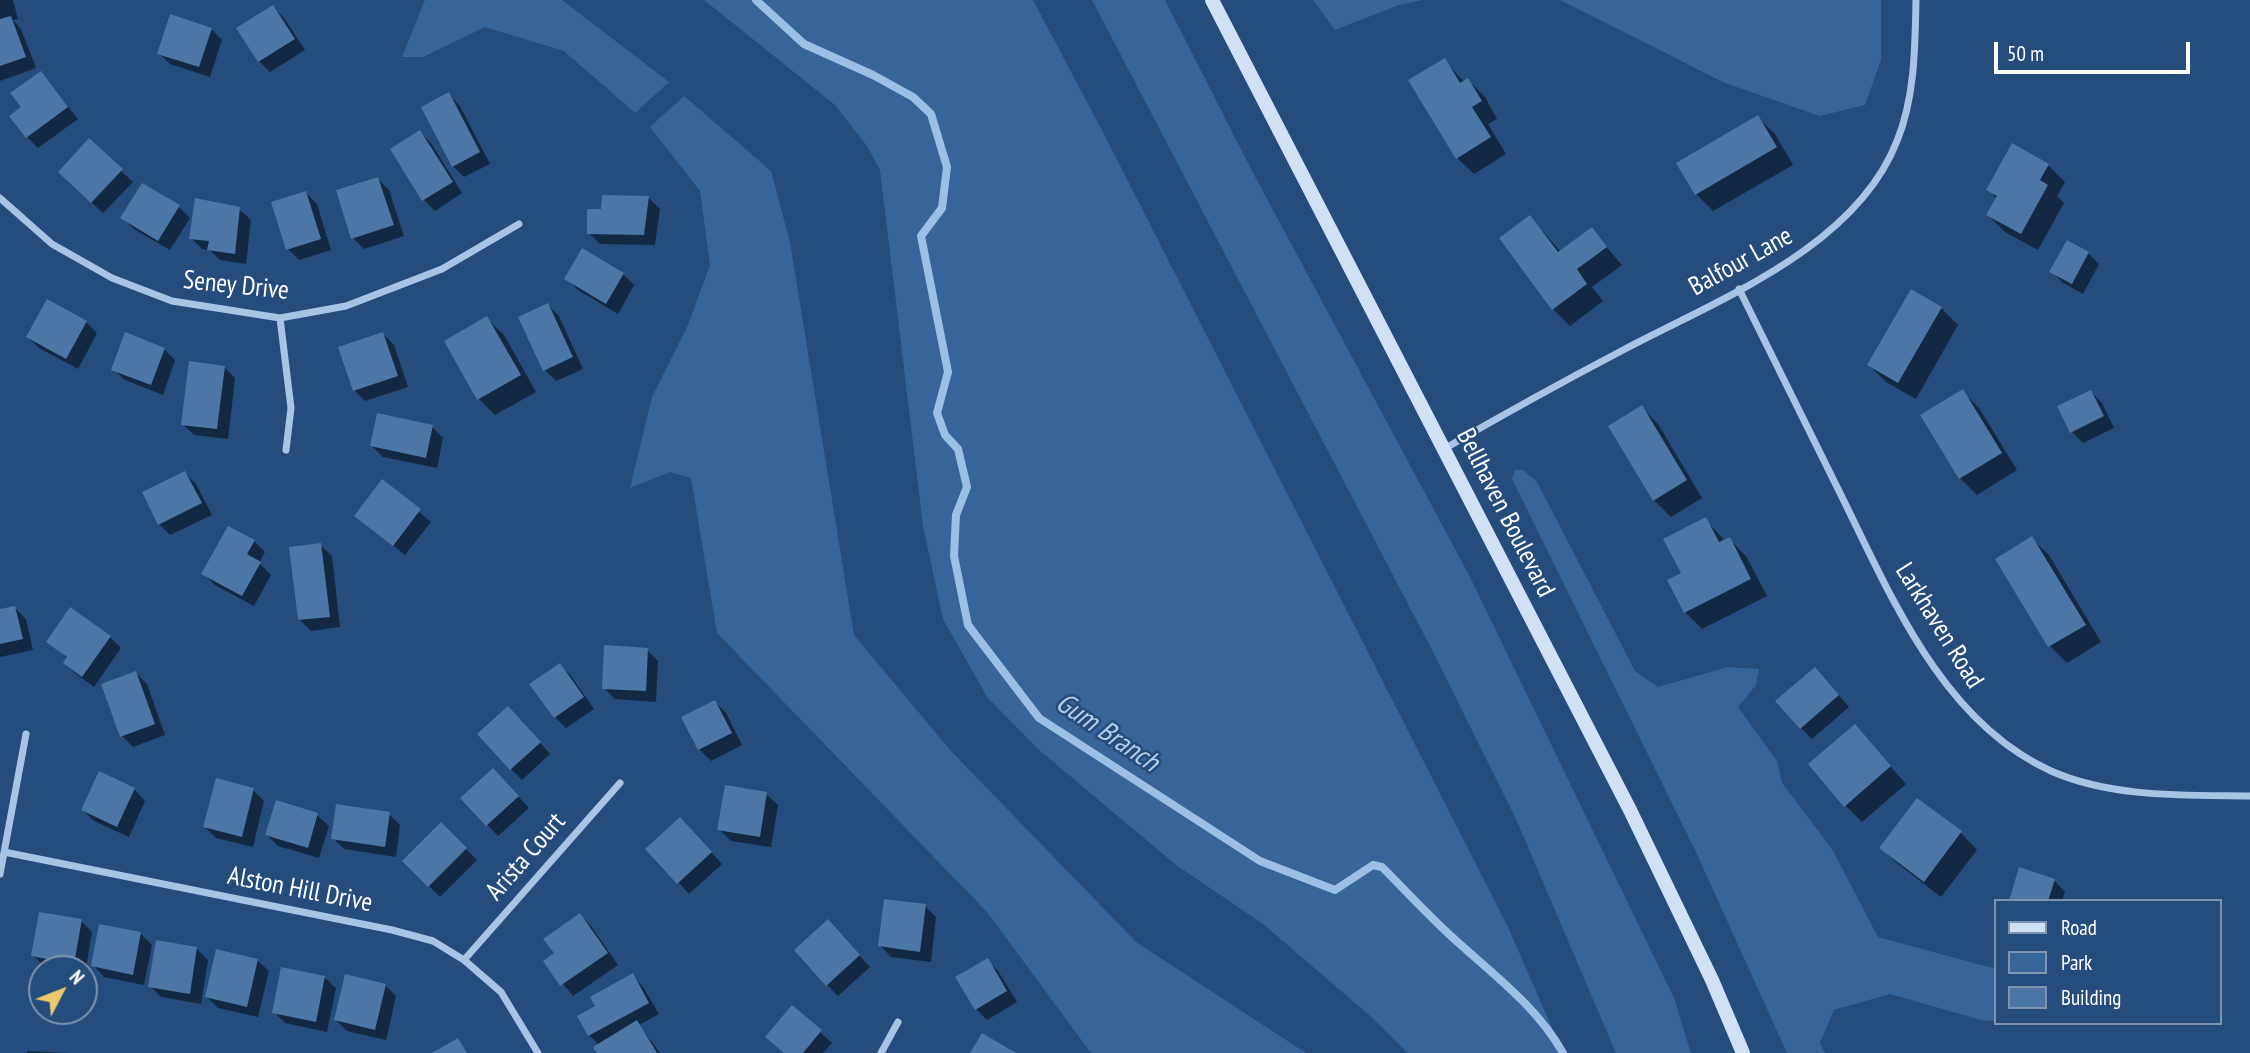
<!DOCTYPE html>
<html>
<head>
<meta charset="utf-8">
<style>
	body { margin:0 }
	#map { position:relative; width:2250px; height:1053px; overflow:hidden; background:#244c7c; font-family:"PT Sans Narrow",sans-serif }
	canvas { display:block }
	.legend { position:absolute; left:1994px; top:899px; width:228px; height:126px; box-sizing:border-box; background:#244c7c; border:2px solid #7c94b0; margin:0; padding:9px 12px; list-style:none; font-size:21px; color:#fff }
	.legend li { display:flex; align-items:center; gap:14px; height:35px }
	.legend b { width:35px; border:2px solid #7c94b0 }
	.north { position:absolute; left:28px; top:955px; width:70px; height:70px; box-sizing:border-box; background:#244c7c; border:2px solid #7c94b0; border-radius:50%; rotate:48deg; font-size:19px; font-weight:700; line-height:28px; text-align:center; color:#fff }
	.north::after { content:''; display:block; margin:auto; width:24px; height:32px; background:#efc76b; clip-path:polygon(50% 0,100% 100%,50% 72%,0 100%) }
	.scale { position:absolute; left:1994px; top:42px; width:196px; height:32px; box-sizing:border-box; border:4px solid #fff; border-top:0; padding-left:9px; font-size:21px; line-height:24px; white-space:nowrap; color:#fff; -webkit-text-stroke:5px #244c7c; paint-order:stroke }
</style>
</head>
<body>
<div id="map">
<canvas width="2250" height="1053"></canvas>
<ul class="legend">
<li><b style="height:9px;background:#d1e1f5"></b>Road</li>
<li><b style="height:19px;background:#37659a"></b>Park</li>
<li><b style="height:19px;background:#4c76a5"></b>Building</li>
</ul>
<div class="north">N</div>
<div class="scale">50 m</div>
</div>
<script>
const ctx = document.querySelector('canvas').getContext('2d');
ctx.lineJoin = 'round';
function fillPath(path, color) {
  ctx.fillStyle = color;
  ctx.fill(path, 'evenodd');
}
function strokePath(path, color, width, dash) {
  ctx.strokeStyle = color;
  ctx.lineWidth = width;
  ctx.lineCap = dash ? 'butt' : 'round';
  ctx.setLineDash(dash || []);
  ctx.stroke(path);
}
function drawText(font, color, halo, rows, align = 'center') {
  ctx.font = font + ' "PT Sans Narrow",sans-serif';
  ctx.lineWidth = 5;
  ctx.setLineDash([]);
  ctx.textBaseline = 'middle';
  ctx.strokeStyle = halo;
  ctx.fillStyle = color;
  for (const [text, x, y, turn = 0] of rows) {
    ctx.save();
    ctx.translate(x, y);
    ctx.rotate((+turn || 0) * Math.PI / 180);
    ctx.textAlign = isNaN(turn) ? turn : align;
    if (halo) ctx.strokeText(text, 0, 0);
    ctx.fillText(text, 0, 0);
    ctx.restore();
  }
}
fillPath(new Path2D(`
	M425,0H562L669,82L635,113L564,51L485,27L423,57H402Z
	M704,0H1033L1105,136L1508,927L1563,1053H1408L1369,1015L1263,924L1176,865L1038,749L987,697L943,619L923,526L880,170L867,146L835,105Z
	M1092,0H1165L1251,169L1469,575L1674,998L1691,1053H1616L1516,819L1430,646Z
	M1313,0H1422L1399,5L1335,30Z
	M1560,0H1881V60L1865,105L1820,116L1725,83Z
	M684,96L771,171L790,242L854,635L951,751L1136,942L1306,1053H1091L987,912L717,633L691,478L670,472L630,488L652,397L688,325L710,265L700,191L650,127Z
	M1515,470H1523L1537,482L1635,671L1658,687L1728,667L1759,669L1756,685L1738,707L1777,761L1782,783L1832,849L1878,937L1996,969V1021L1981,1020L1890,994L1834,1010L1820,1043L1825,1053H1787L1695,850L1512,479Z`), '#37659a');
fillPath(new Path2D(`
	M0,0H13L18,19L13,20L21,29L36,68L0,81Z
	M273,7L284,18L305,50L270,72L259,61Z
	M211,29L222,40L210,77L170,64L159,53Z
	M1444,60L1464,82L1468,80L1485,97L1497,119L1488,124L1506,154L1474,174L1457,158Z
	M41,73L78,119L38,148L27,137L23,107Z
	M449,94L460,106L490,164L464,177L453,166Z
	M1758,118L1775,134L1793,165L1713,211L1696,194L1678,164Z
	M420,132L431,143L462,193L435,211L424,200Z
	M89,141L133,182L103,213L71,183Z
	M2048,165L2065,182L2057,196L2064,203L2038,250L2005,232L1988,215L1997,199L1988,189Z
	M378,179L389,190L404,236L364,249L353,238Z
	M306,193L317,204L331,250L299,260L288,249Z
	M649,198L660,209L655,245L600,244L589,233Z
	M179,207L190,218L170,250L134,229L123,218Z
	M239,209L251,220L246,264L220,260L210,250L202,249L191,238Z
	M1530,217L1561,252L1592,230L1622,265L1592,287L1603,301L1570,326L1553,309Z
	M583,251L623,274L634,285L618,314L578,290L567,279Z
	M2088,253L2099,264L2083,294L2063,283L2052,272Z
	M1912,291L1941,308L1958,325L1916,399L1886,382L1869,365Z
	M548,305L559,316L583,369L556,381L545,370L521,317Z
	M487,319L504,335L536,392L495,415L479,399Z
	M86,322L97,333L78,369L39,348L28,337Z
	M383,334L394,345L408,387L365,401L354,390Z
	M164,349L175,360L163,395L125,380L113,369Z
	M224,367L235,378L228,439L194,435L183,424Z
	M1962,391L1979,408L2017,470L1977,495L1960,478Z
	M2091,392L2102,403L2114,428L2083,443L2072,432Z
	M1641,407L1658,424L1702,498L1671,517L1654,500Z
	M432,427L443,438L437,468L383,457L372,446Z
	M185,473L196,484L212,515L170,535L159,524Z
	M383,482L431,522L405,555L357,516Z
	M1705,519L1725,541L1729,539L1746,556L1767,596L1702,629L1685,612L1683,574Z
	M2032,539L2049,555L2101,642L2067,663L2050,646L1998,559Z
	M254,541L265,552L259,563L271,575L254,606L215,585L204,574Z
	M320,545L332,556L340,627L311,631L300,620Z
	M14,607L26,619L33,650L0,657V611Z
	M110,637L121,648L94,687L76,674L65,663L68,659L49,641Z
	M647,650L658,661L656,702L615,699L604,688Z
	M560,665L571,676L594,709L566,728L555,717L532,685Z
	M136,673L147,684L165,735L133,747L122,736Z
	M1826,680L1849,707L1812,739L1801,728Z
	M715,702L726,713L742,745L711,761L699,749L683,718Z
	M519,719L550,754L522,780L511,769Z
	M1855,727L1906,784L1862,822L1845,805Z
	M504,781L529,808L498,836L462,798Z
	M134,789L145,801L129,837L94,821L83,810Z
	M253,790L264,801L253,847L216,838L205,827Z
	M766,794L778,805L771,847L731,841L719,829Z
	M389,814L400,825L396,857L344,849L333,838Z
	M317,815L329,826L319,858L278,846L267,835Z
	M441,824L477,860L440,897L404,861Z
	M691,830L722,864L689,894L648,849Z
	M1961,833L1977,850L1941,897L1898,864L1881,848Z
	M2054,880L2065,892L2062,901H2011Z
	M925,906L936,917L931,962L891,957L880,945Z
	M580,915L591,926L618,965L573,996L545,962L556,954Z
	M81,921L92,932L85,974L84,969H59L44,966L33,955Z
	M839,933L870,967L838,996L827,985Z
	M141,934L152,945L144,985L104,977L93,965Z
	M197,949L208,960L201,1004L161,997L150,986Z
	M257,960L269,971L258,1017L218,1008L207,997Z
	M987,960L998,971L1017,1002L987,1020L976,1009Z
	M632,975L643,987L659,1014L639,1025L660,1053H599V1045L589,1035L579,1017L597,1007Z
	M324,977L336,988L327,1032L285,1023L274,1012Z
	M385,985L396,996L386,1040L347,1031L336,1020Z
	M793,1008L832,1043L823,1053H785Z
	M27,1051L69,1053H27Z`), '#0007');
strokePath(new Path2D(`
	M756,0L804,44L873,75L913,97L931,114L947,167L942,208L921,236L948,372L937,413L945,435L958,449L967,487L956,515L954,556L968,625L1039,718L1260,861L1335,890L1373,865L1382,867C1405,890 1427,914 1451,936C1490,972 1536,1005 1563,1053`), '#9cbfe6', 8);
fillPath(new Path2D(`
	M273,5L295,39L258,62L236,28Z
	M170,14L212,28L199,67L157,54Z
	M11,16L26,57L0,66V19Z
	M1445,58L1460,83L1468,78L1482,101L1472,107L1491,137L1456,159L1408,80Z
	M41,71L68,107L26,138L9,116L21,107L10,93Z
	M449,92L480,152L452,167L421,107Z
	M1758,115L1777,147L1695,195L1676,163Z
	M420,130L453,182L422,201L390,149Z
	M89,138L123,169L91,203L58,172Z
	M2012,143L2049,164L2040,180L2048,185L2021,234L1986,215L1997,196L1986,190Z
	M378,177L394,225L351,239L336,190Z
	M142,183L180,205L158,241L120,218Z
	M306,191L321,239L286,250L271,202Z
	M602,195L649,196L644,235L587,234V209H601Z
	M195,198L240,207L235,254L207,250L209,241L189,239Z
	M1530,215L1558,252L1592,227L1607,247L1577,269L1587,284L1552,310L1499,238Z
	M2067,240L2089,252L2072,284L2049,272Z
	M582,248L624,273L606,304L564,279Z
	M1911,289L1942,307L1898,383L1867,365Z
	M47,299L87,321L66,359L26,337Z
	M548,303L573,357L543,371L518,317Z
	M487,316L521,375L477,400L444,341Z
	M125,332L165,348L151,385L111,370Z
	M383,332L398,376L353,391L338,347Z
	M189,361L225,366L217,429L181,425Z
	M1963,389L2002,453L1959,479L1920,415Z
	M2091,390L2104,416L2070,433L2057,406Z
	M1642,405L1687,480L1653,501L1608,426Z
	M377,413L433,425L426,458L370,446Z
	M185,471L202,503L158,525L142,492Z
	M382,479L421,509L393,546L354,516Z
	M1706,517L1719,542L1730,537L1751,579L1684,613L1667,580L1681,573L1663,539Z
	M228,526L255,540L247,554L261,562L242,596L201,574Z
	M2032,536L2086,625L2048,647L1995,559Z
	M321,543L330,617L298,620L289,547Z
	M15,606L23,639L0,644V609Z
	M70,607L111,636L82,677L63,663L67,657L46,642Z
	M604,645L648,648L646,691L602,689Z
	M560,663L584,697L554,718L529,684Z
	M1815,667L1839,695L1800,729L1775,701Z
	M136,671L155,724L120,737L101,684Z
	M715,700L732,733L698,750L681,717Z
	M508,706L541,742L510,770L477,734Z
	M1855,724L1891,766L1844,807L1808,764Z
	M493,768L519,796L486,826L460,798Z
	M99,771L135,788L117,827L81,810Z
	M216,778L254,788L242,837L203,827Z
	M725,785L767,792L760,837L717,830Z
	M1917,798L1962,831L1924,882L1879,848Z
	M276,800L318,813L308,848L265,835Z
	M336,804L390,812L385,847L331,839Z
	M680,817L712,852L677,884L645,849Z
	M441,822L467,848L428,887L402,861Z
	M2019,867L2055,879L2048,901H2009Z
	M884,899L926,904L920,952L878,946Z
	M39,912L82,919L74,964L31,956Z
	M580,913L608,953L560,986L543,961L554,953L543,939Z
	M828,919L860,955L826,986L794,950Z
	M99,924L141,932L133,975L91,966Z
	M156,940L197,947L190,994L148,987Z
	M216,949L258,959L247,1007L205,997Z
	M988,958L1007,991L975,1010L955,977Z
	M281,967L325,976L316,1022L272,1013Z
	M633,973L649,1003L588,1036L577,1016L595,1006L590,997Z
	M345,974L386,984L375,1030L334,1020Z
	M792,1005L822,1030L803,1053H784L765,1037Z
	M637,1020L657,1053H597L593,1047Z
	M982,1033L1016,1053H970Z
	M458,1038L467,1053H432Z`), '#4c76a5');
strokePath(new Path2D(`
	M0,198L52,244L112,278L172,301L280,318L346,306L442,269L519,224
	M1739,289C1772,356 1805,422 1838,489C1889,591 1940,721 2051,771C2112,798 2185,795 2250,796
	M280,318L291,408L286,450
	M1444,449C1504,414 1564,381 1625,349C1720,299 1856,247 1897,141C1915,97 1915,47 1916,0
	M4,852L392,930L433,941L464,960L501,992L538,1053
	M0,874L26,734
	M464,960L620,783
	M881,1053L898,1022`), '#a8c4e5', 7);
strokePath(new Path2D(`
	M1212,0L1630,810L1712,980L1743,1053`), '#d1e1f5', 14);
drawText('26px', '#fff', '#244c7c', [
	["Balfour Lane",1741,262,-29],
	["Seney Drive",236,286,6],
	["Bellhaven Boulevard",1505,513,63],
	["Larkhaven Road",1939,626,58],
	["Arista Court",526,857,-49],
	["Alston Hill Drive",300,890,11]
]);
drawText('italic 28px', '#b3ceed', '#244c7c', [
	["Gum Branch",1107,733,34]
]);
</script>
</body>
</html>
